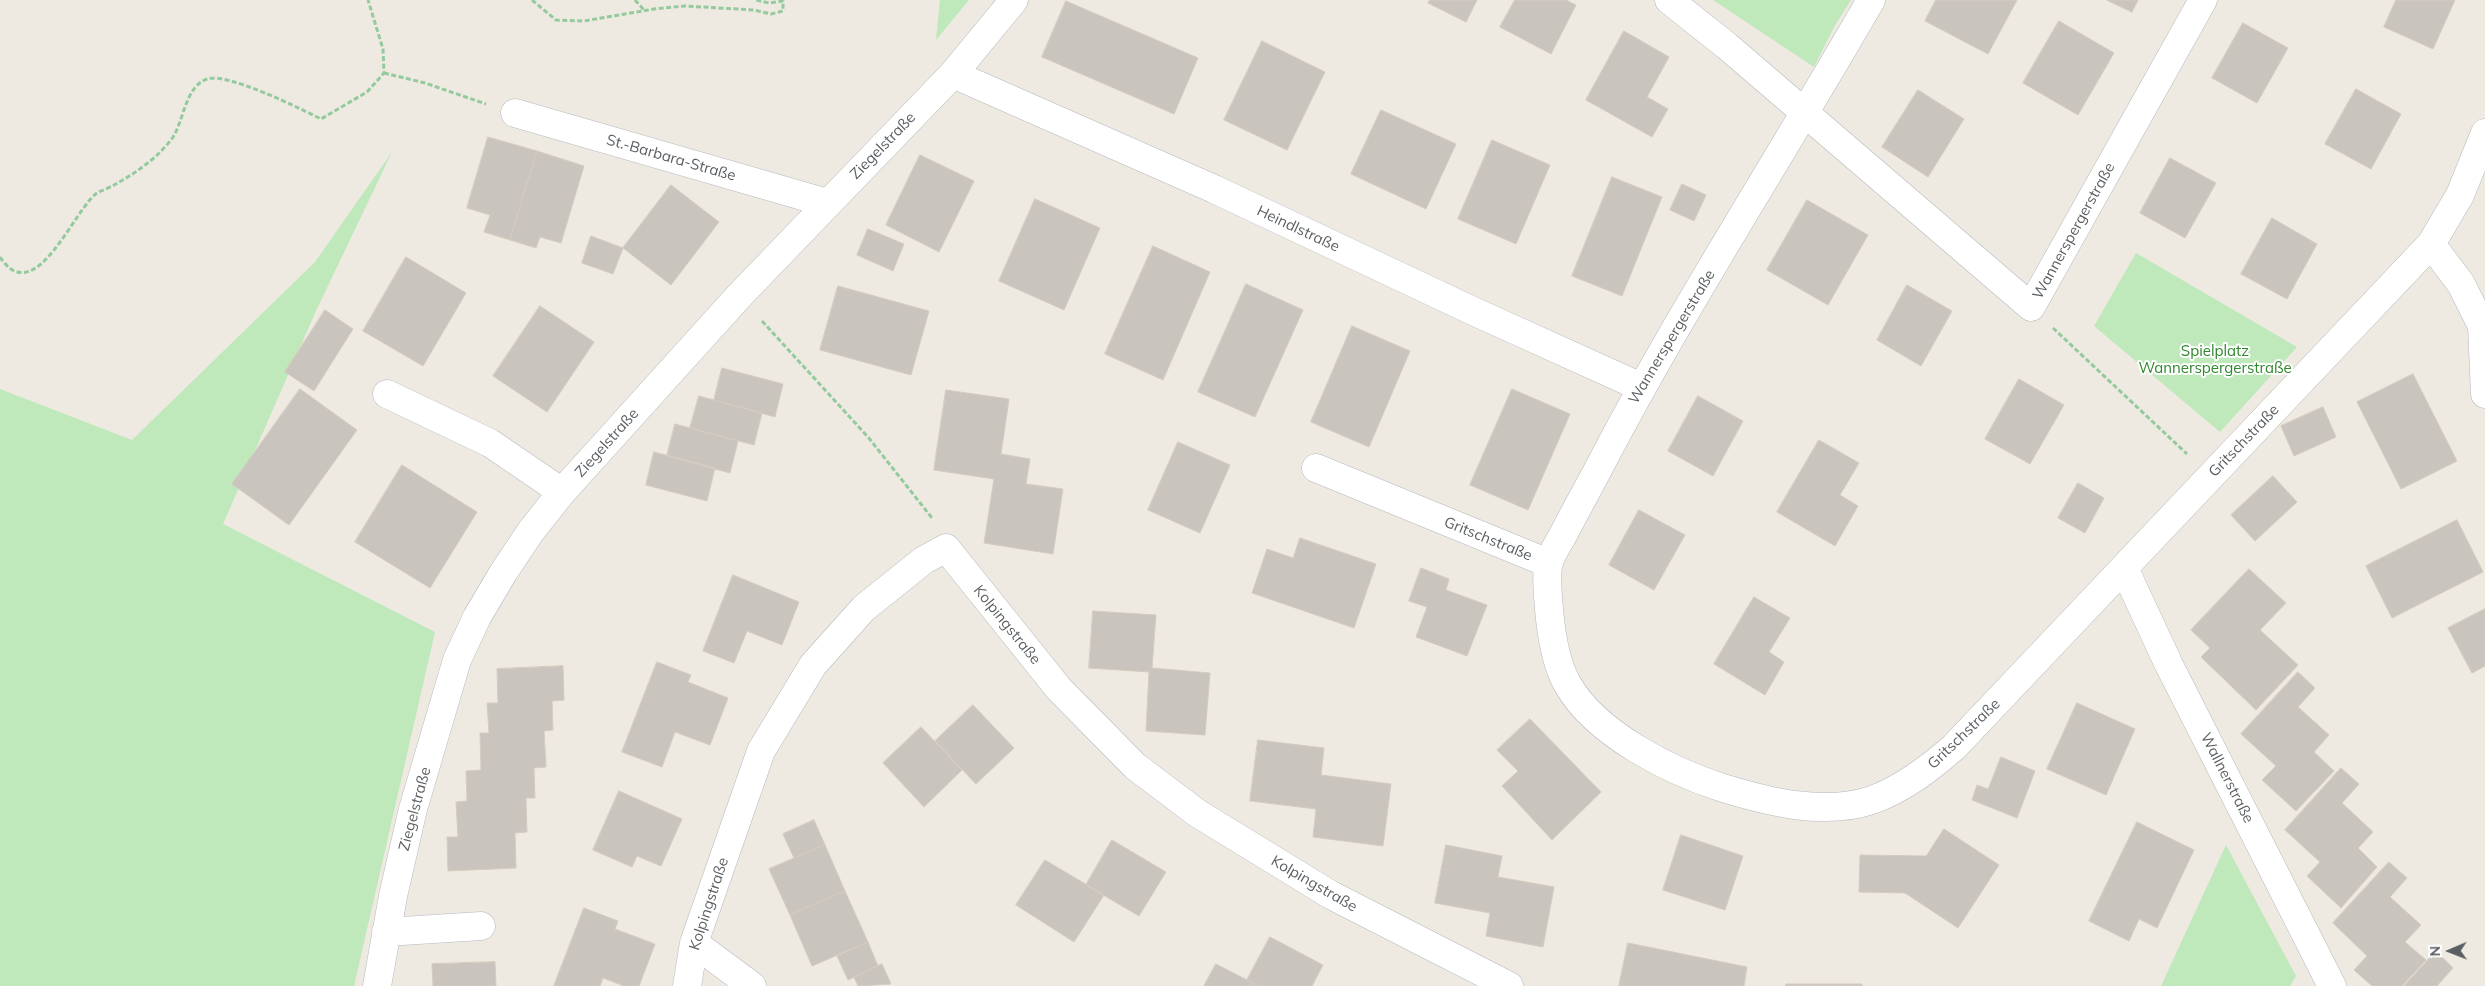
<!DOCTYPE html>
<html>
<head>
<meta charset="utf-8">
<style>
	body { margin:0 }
	#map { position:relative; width:2485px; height:986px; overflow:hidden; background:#eeeae1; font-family:Mulish,sans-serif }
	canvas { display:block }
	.north { position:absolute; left:2425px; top:926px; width:50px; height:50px; -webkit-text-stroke:4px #fff; paint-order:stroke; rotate:269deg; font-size:14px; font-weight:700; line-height:20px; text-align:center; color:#5a5f63 }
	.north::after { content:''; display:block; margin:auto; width:18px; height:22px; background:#5a5f63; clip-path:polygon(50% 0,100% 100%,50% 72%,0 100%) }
</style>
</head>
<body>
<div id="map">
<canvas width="2485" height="986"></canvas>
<div class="north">N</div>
</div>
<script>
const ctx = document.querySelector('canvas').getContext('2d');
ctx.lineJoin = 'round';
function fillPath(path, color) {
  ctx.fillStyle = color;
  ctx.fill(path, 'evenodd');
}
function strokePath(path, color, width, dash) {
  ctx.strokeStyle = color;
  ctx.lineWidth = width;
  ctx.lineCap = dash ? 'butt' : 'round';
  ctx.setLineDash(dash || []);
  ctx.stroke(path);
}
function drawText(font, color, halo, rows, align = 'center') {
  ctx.font = font + ' Mulish,sans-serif';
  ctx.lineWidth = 4;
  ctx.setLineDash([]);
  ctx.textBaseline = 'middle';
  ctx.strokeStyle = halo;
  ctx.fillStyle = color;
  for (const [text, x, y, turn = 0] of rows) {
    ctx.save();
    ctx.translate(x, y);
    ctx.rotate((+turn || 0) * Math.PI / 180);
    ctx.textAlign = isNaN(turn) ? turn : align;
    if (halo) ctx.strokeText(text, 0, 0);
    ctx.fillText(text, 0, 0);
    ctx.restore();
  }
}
fillPath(new Path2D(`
	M940,0H969L936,40Z
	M1713,0H1851L1834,27L1814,67Z
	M392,152L315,313L223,524L435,632L354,986H0V389L132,440L315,262Z
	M2136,253L2297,347L2220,432L2094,326Z
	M2226,845L2296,976L2290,986H2161Z`), '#bfe8bb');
const building = new Path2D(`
	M1430,0H1477L1466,22L1428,3Z
	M1515,0H1566L1576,5L1551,54L1500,27Z
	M1936,0H2017L1988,54L1925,21Z
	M2107,0H2138L2132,12Z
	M2396,0H2455L2433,49L2384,27Z
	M1066,1L1198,58L1174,114L1042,57Z
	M2059,21L2114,53L2078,115L2023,83Z
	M2243,23L2288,48L2257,103L2212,78Z
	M1624,31L1669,57L1647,97L1668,109L1652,137L1586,100Z
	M1262,41L1325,72L1287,150L1224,120Z
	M2356,89L2401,114L2371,169L2325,144Z
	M1918,90L1964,119L1928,177L1882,147Z
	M1381,110L1456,144L1426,209L1351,174Z
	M488,137L537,151L510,240L484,232L490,215L467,208Z
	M1492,140L1550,165L1516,244L1458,219Z
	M537,151L584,166L561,243L540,237L536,248L510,240Z
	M920,155L974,181L939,252L886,225Z
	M2170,158L2216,183L2185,238L2140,213Z
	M1612,177L1662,197L1622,296L1572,276Z
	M1682,184L1706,195L1694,221L1670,210Z
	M671,185L719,222L671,285L623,248Z
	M1035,199L1100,228L1064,310L999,281Z
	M1807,200L1868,235L1828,305L1767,270Z
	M2272,218L2317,244L2287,299L2241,274Z
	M868,229L904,244L893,271L857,255Z
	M591,236L623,248L613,274L582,263Z
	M1153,246L1210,272L1163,380L1105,354Z
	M406,257L466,293L423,366L363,331Z
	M1246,284L1303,310L1255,417L1198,392Z
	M1907,285L1952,311L1921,366L1877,340Z
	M838,286L929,311L911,375L820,350Z
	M540,306L594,342L547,412L493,376Z
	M325,310L353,329L314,391L285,372Z
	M1352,326L1410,351L1369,447L1311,422Z
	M722,368L783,384L775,417L714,400Z
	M2413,374L2457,461L2401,489L2357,402Z
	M2019,379L2064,405L2030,464L1985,439Z
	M300,389L357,430L289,525L232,484Z
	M1512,389L1570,414L1528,510L1470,485Z
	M946,390L1009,399L1001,454L1030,459L1026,484L1063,489L1053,554L984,543L994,479L934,470Z
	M699,396L762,413L754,445L690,428Z
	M1698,396L1743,421L1713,476L1668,451Z
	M2323,407L2336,437L2294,456L2281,426Z
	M675,424L738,441L730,473L667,456Z
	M1819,440L1859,463L1840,495L1858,506L1835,546L1777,512Z
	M1178,442L1230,465L1200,533L1148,510Z
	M654,452L715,468L707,501L646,485Z
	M402,465L477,512L430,588L355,542Z
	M2273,476L2297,502L2255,541L2231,515Z
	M2078,483L2104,498L2085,533L2058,518Z
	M1639,510L1685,535L1654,590L1609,565Z
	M2457,520L2483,572L2392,618L2366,566Z
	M1300,538L1376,564L1354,628L1252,593L1267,549L1293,558Z
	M1421,568L1449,579L1446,590L1487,605L1467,656L1416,637L1427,607L1409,601Z
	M2249,569L2286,603L2260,630L2298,665L2256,710L2201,657L2210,648L2191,630Z
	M733,575L799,602L782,645L747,631L734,663L703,651Z
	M1754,597L1790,618L1769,652L1784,662L1765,695L1714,664Z
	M2485,609V666L2472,673L2448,628Z
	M1093,611L1156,615L1152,668L1210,673L1205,735L1146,731L1149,672L1089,668Z
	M657,662L691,675L688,682L728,698L710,745L675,732L662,767L622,752Z
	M563,666L564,700L552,701L553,730L544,731L546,767L534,768L535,798H526L527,832L515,833L516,868L448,871L447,837H458L456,802L467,801L466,771L481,770L480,733H489L487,703H498L497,669Z
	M2298,672L2315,688L2298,707L2329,735L2314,752L2334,771L2296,811L2262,780L2276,766L2241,734Z
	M2077,703L2135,729L2106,795L2047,769Z
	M973,705L1014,748L976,784L935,741Z
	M1530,719L1601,792L1552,840L1502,786L1518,771L1497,750Z
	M921,727L962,770L924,807L883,763Z
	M1258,740L1324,748L1321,775L1391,784L1383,846L1313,837L1316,809L1250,801Z
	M2001,757L2035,771L2017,818L1972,800L1977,785L1988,789Z
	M2341,768L2359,784L2342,803L2373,832L2358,848L2377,867L2341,908L2307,876L2320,862L2285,830Z
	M619,791L682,819L661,866L637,856L632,867L593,850Z
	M814,820L825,845L794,858L783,834Z
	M2137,822L2194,850L2157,928L2139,919L2129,941L2089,921Z
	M1944,829L1999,865L1958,928L1905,893L1859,892L1860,855L1926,856Z
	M1681,835L1743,856L1725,910L1663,890Z
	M1112,840L1166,872L1139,916L1086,885Z
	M825,845L845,891L790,915L769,869Z
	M1446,845L1502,856L1498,877L1554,887L1543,947L1486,936L1490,913L1435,903Z
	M1045,860L1104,895L1074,942L1016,905Z
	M2389,862L2407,878L2390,897L2421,925L2405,942L2426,960L2402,986H2372L2354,970L2367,956L2333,923Z
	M845,891L868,942L812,966L790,915Z
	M584,908L618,921L615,929L655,944L639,986H624L603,978L600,986H554Z
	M1270,937L1323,965L1312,986H1258L1247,980Z
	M868,942L878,966L848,980L837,956Z
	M1628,943L1747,967L1744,986H1619Z
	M2436,951L2453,968L2437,986H2404Z
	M495,962L496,986H433L432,964Z
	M882,964L891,984L858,986L854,977Z
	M1216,964L1247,980L1258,986H1204Z
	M1786,984H1862V986H1786Z`);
fillPath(building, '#c9c5be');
strokePath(building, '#d3cbbf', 1);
const minor = new Path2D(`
	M1669,0L1727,46L2031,307L2203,0
	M1871,0C1783,153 1686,302 1604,458C1591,483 1577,508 1564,533C1559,543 1550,555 1548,566C1546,580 1548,595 1549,609C1551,633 1555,663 1568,685C1596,734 1670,771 1723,788C1769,802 1824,816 1872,800C1903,789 1930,768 1954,747L2431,244L2460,195L2485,133
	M953,74L1214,189L1473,311L1641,387
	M515,113L827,203
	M2431,244L2461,284L2482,326L2485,394
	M387,394L490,443L562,492
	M1316,468L1548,563
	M2124,568L2169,665L2332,986
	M386,932L481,926
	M694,943L752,986
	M377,986L393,896L413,809L457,660L477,617L503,573L531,531L562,492L739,296L953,74L1014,0
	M687,986L694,943L761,751L813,665L864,608L924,560L946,548L1059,689L1135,766L1197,813L1331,895L1509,986`);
strokePath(minor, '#b4b8bd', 29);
strokePath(new Path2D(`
	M532,0L556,20L584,21L654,9L685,6L754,10L771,14L783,11V1L769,3L756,0
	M635,0L644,10
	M384,73L425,83L486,104
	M0,257C35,311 74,209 97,193C102,190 109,188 114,185C136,173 159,157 173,137C184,120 185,87 207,79C227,72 301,109 321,119L367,92L384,73L383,49L368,0
	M762,321L868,437L932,518
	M2053,328L2187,454`), '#94ca9e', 3, [5, 2.5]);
strokePath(minor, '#fff', 28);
drawText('15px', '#5a5f63', '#fff', [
	["Ziegelstraße",883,146,-46],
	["St.-Barbara-Straße",671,158,16],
	["Heindlstraße",1298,229,25],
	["Wannerspergerstraße",2074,231,-61],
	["Wannerspergerstraße",1672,337,-59],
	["Gritschstraße",2244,441,-46],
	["Ziegelstraße",607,443,-48],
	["Gritschstraße",1488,539,22],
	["Kolpingstraße",1007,625,51],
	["Gritschstraße",1964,734,-44],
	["Wallnerstraße",2227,778,63],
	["Ziegelstraße",415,809,-75],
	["Kolpingstraße",1314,884,30],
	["Kolpingstraße",709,904,-72]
]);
drawText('15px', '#30872e', '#fff', [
	["Spielplatz",2215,351],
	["Wannerspergerstraße",2215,368]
]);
</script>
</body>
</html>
